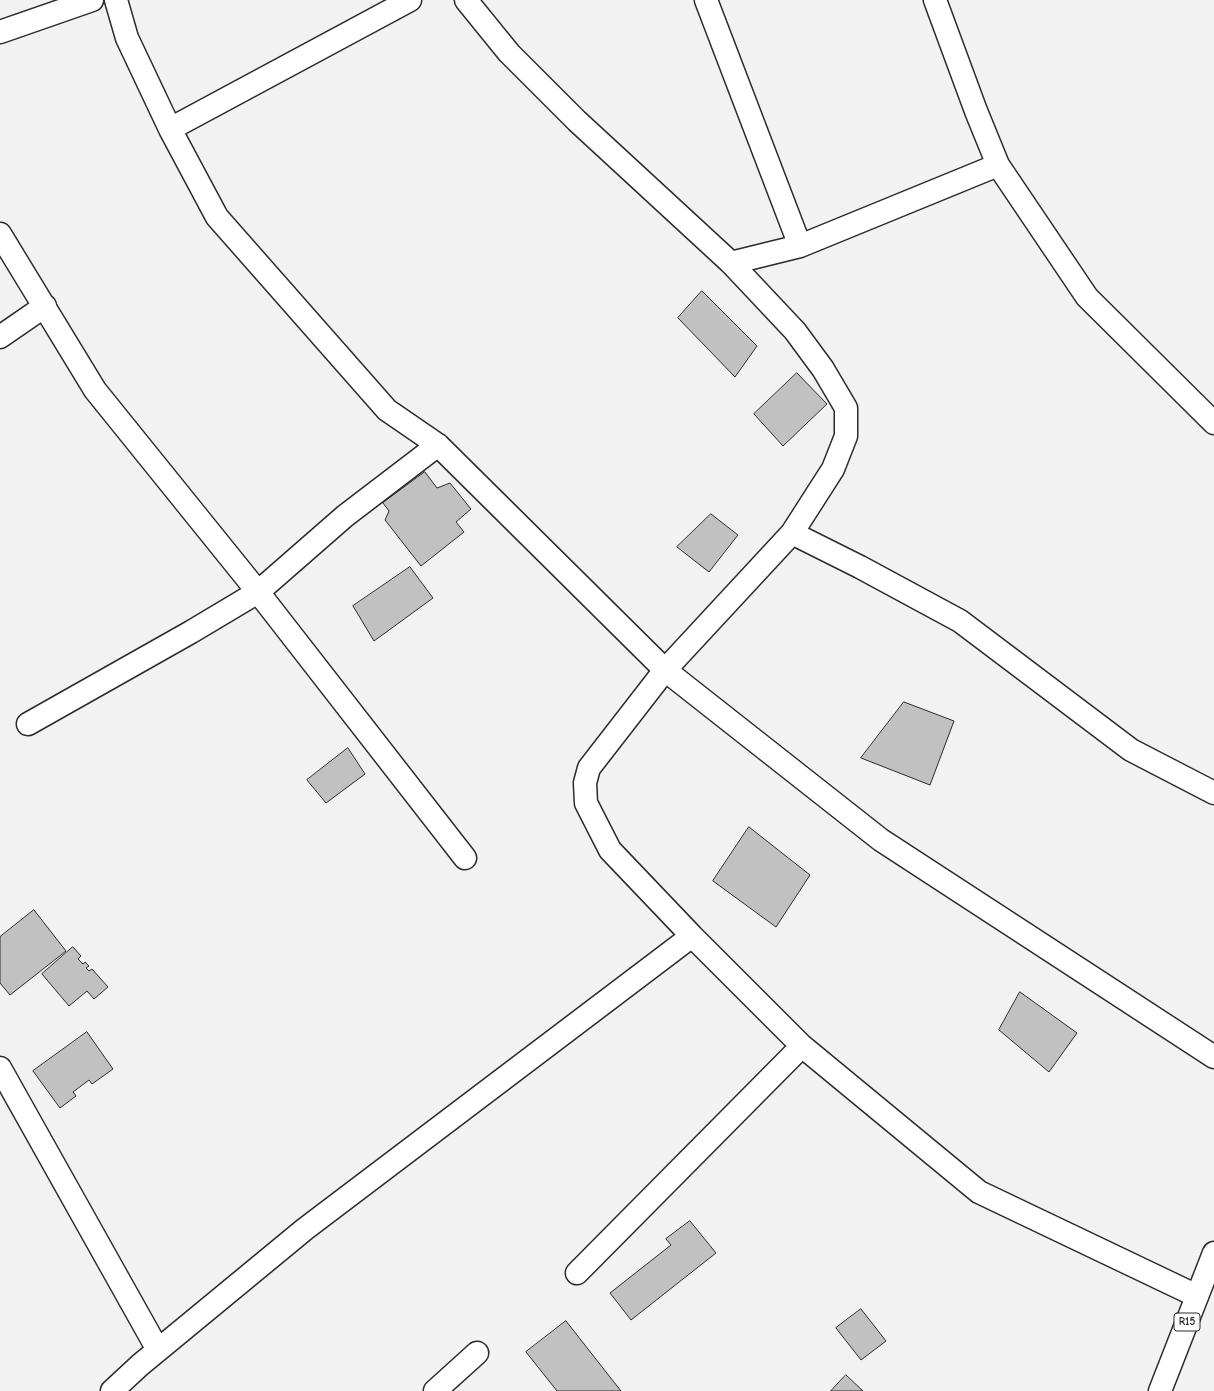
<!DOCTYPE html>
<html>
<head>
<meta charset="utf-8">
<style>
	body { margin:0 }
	canvas { display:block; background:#f2f2f2 }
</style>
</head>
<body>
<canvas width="1214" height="1391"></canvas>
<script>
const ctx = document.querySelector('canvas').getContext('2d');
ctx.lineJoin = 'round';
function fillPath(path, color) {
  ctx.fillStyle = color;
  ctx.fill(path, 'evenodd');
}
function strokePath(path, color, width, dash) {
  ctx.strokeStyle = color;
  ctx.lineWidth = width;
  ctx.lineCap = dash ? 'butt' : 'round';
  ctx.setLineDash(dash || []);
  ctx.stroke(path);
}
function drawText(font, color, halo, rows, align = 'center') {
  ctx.font = font + ' "Comic Neue",sans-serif';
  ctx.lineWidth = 3;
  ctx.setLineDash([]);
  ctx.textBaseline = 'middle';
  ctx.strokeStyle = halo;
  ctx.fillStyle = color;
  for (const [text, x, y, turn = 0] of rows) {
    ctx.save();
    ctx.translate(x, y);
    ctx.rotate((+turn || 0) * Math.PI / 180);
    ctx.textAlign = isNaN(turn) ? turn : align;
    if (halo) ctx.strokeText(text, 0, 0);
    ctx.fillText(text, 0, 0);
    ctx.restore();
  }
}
const building = new Path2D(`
	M702,291L757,346L735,377L678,318Z
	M797,373L827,404L783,446L754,414Z
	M425,472L437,488L450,483L471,509L456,522L464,532L421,566L385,520L389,511L383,503Z
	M711,514L738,535L709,572L677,547Z
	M410,567L433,598L374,641L353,606Z
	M904,702L954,721L930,785L861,758Z
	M348,748L365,774L326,803L307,780Z
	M749,827L810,875L776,927L713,881Z
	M34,910L66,951L10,995L0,983V937Z
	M73,947L81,956L78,959L83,964L85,962L89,966L86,968L89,971L92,969L108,987L94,999L87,991L69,1006L42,974Z
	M1020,992L1077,1033L1049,1072L999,1030Z
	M87,1032L113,1069L92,1084L89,1080L73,1092L76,1096L60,1108L33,1071Z
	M690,1221L716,1253L631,1320L610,1293L671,1245L666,1239Z
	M861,1309L886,1341L861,1360L836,1328Z
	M566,1321L621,1391H557L526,1352Z
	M846,1375L863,1391H831Z`);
fillPath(building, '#c1c1c1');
strokePath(building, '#2b2b2b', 1);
const minor = new Path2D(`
	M116,0L127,38L170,129L217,217L387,410L438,445L665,670L881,840L1214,1057
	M466,0L509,53L577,121L731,263L795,331L823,369L846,408V436L833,469L792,533L665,670L589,768L585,783L586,803L610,850L692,936L802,1046L979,1192L1197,1296
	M706,0L800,246
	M935,0L976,111L998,165L1087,297L1214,423
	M0,32L92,0
	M170,129L410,0
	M0,234L95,390L258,592L465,858
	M731,263L800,246L998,165
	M0,337L45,306
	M792,533L860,567L960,621L1131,750L1214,793
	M28,724L191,632L258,592L345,516L438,445
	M0,1068L158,1350
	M577,1273L802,1046
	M112,1391L140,1365L305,1229L692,936
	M435,1391L477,1353`);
const major = new Path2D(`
	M1160,1391L1214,1253`);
strokePath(minor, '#2b2b2b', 25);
strokePath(major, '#2b2b2b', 25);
strokePath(minor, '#fff', 22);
strokePath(major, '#fff', 22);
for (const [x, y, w] of [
	[1187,1322,26]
]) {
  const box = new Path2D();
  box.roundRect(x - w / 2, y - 9, w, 18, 3);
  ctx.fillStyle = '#fff';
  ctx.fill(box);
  strokePath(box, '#2b2b2b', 1);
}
drawText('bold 11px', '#2b2b2b', null, [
	["R15",1187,1322]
]);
</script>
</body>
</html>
